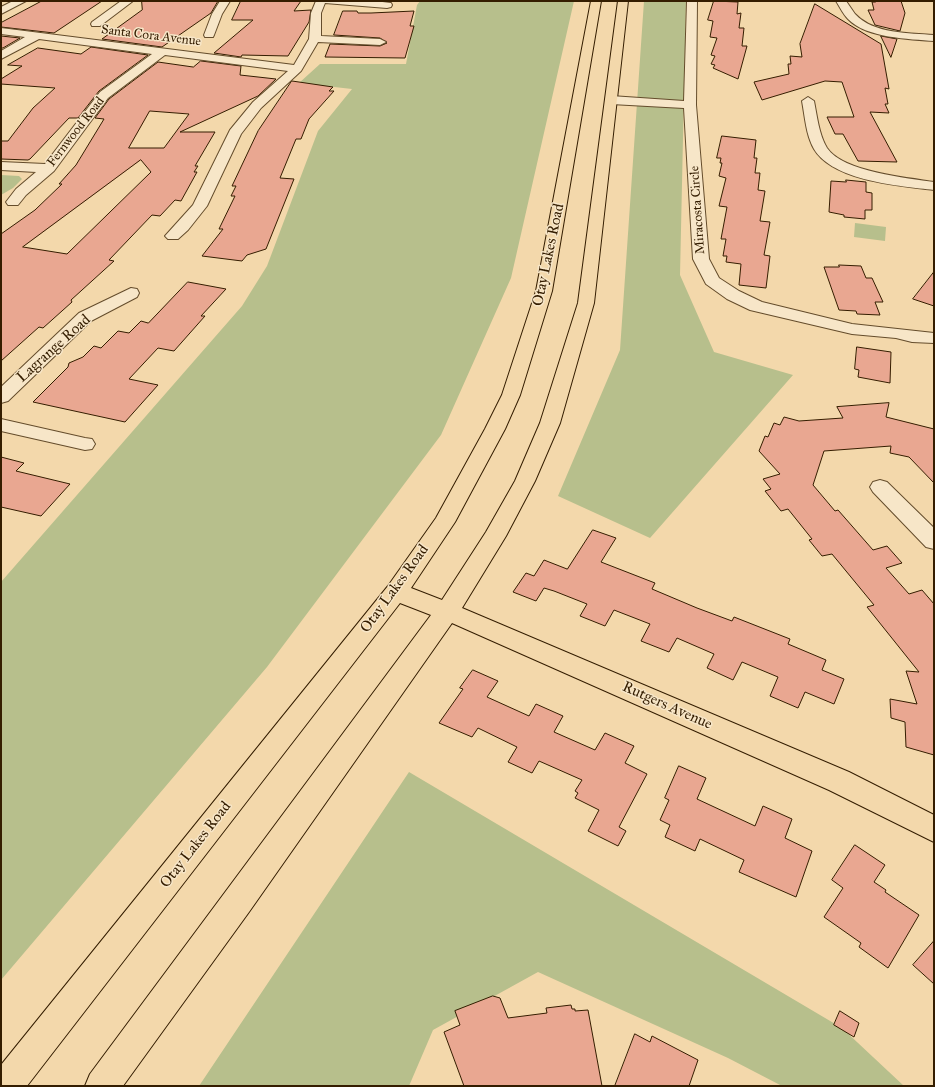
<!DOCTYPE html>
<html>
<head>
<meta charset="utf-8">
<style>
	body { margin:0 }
	#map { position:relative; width:935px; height:1087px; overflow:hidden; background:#f3d8ab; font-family:"IM FELL Great Primer",serif }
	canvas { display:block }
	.frame { position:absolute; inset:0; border:2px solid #341d00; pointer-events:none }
</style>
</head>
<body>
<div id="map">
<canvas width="935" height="1087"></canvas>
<div class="frame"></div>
</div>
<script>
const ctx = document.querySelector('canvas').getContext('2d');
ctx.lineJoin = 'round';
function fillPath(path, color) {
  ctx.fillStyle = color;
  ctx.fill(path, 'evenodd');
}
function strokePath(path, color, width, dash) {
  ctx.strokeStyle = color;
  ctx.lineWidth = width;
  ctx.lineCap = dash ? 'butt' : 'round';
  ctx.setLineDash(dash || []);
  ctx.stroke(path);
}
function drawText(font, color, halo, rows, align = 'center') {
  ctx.font = font + ' "IM FELL Great Primer",serif';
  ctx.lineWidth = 3;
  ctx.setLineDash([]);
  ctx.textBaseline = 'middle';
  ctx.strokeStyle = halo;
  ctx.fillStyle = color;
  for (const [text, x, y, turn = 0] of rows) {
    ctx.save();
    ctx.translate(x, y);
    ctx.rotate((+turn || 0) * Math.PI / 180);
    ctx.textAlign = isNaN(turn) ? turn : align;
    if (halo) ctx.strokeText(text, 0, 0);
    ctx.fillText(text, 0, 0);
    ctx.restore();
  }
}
fillPath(new Path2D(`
	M420,1H574L511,278L441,435L267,667L1,980V582L242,306L267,266L318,131L352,89L299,83L320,64H406L417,5Z
	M644,1H686L680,275L714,352L793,375L650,538L558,496L620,350Z
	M1,175L19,176L22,179L13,188L1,195Z
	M855,223L886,227L885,241L854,237Z
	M409,772L842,1028L904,1086H782L728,1058L538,972L433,1030L409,1086H199Z`), '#b7bf8c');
const building = new Path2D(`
	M42,1H102L54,33L1,27V23Z
	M142,1H218L211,13L162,47L102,39L142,10Z
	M241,1H301L294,11L311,10L309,22L288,56L242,55L241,57L214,53L253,20H232Z
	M714,1L738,2L737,14L741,13L739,28H744L742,46H747L738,79L713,68L715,65L711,64L715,56L711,55L717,38L710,37L713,21L708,20Z
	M874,1H901L905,13L900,31L875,25L868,10H874L872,2H875Z
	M815,4L881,44L889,89L885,88L888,104H885L889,113L870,112L897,162L858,161L843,134H835L827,117H854L842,82L825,81L762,100L754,82L789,74L788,64H791L790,56L802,57L800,44Z
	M343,11H357L358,13H371L414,11L410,26H414L405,58L325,57L330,44L380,46L387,43L380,38L334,35Z
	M1,36L20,38L3,48H1Z
	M881,36L897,39L891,57Z
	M38,48L81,54L91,47L148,55L99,91L78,118H69L30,159L28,160L1,159V141H8L33,108L55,88L1,84V79L22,66L8,65Z
	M201,61L241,66L240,75L276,79L258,96L180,132H215L195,166H198L194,172H197L181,201L175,200L160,216L152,215L109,260L114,261L71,300L72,302L43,328L39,327L1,361V234L35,210L62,184H59L76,165L104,119L95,118L109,99L158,62L193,67ZM150,111L189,114L164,148H129ZM141,160L151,172L67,254L23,247Z
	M292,81L333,87L329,91H334L309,119L301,139H296L280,178L294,179L266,249L247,255L242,261L202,256L223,229H219L235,196H231L236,186H232L258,131Z
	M722,136L756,140L754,158H757L755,173H760L758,190L765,191L760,221L770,222L764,255L770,256L766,288L739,285L741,264L726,262L727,256H723L726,239H721L727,207L719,206L726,178L719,176L722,163H720L721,158H717Z
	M846,180L866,182V192L872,193V210H865V219L844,217V215L829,212L831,181L846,182Z
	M839,265L861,266L866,278H872L883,302H875L880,315L857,314L856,311L839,310L824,267H839Z
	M934,272V306L913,299Z
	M188,282L226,289L201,316H205L174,351L158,348L129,379L158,385L125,422L33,402L68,367L69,363L83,357L94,346L101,348L118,331L129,333L141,321L148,323Z
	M857,347L891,352L890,383L858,377L859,370L855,369Z
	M889,403L886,417L934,429V483L909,457L890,453L891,446L824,451L813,485L835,511L838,510L873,550L887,546L902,563L886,568L909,594L922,590L934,604V755L906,747L905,722L891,718L890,699L917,704L906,671L919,672L867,607L874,605L832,554L822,556L809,540L812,539L788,509L781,511L765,491L771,489L763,479L780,474L759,451L765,436L768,437L774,423L780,425L784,417L799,421L843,418L837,407Z
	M1,457L24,463L16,471L70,484L41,516L1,507Z
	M593,530L616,538L601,562L655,583L652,589L697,608L732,621L734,617L790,639L788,644L826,660L822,670L844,679L834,704L805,692L798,708L770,696L778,677L742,662L733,680L707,668L714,654L677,638L669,652L641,641L650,624L614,610L605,626L580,616L587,604L554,591L544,588L536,601L513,592L526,573L534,576L544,560L567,569Z
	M473,670L498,681L487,697L529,716L536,704L563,716L554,732L595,750L605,733L634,746L625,763L647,774L619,827L626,831L618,846L588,831L599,810L575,798L578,793L575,791L582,780L539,761L532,773L508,762L517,747L478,728L472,737L439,723L463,689L460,688Z
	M679,766L706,778L697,799L755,826L763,806L792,819L785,838L812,851L796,897L739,872L744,860L700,839L695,851L665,837L670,825L660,820L669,800L665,798Z
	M855,845L885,865L874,882L886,890L885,892L919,915L888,968L859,947L861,943L824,917L843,888L832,880Z
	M934,941V984L913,965Z
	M493,996L500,998L508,1018L547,1013L546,1008L571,1005L572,1009H575V1011L588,1010L602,1086H464L444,1032L460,1025L455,1011Z
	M840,1011L859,1023L854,1037L834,1025Z
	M635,1034L650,1042L652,1036L698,1060L689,1086H615Z`);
fillPath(building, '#e9a791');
strokePath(building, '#341d00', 1);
const minor = new Path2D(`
	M13,1H26L1,14V7Z
	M121,1H133L100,26H92L91,24L92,22Z
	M220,1H230L222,14L214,35L213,37H205L204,35L212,14Z
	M316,1H374L391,3L392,5L391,7L387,8L325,3L321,13V36L380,39L386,42L380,45L318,42L301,71L261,108L241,134L207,206L188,230L178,239H168L165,236L193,205L230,130L253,102L288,71L165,55L108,98L54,171L26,195L18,205H8L6,202L16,189L36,172L1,170V162L45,164L100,92L152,54L39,39L1,59V51L25,37L1,34V28L294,65L309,39L311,13Z
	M687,1H697L696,105L709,259L719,278L739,291L762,302L852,324L934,333V343L912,342L896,338L852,334L750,310L727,299L706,284L693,259L684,108L611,104L605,100L611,96L684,101Z
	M836,1H846C849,5 852,10 855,14C873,34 910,33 934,35V41C909,39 866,38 848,19C843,14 840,7 836,1Z
	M808,97L814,101C817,116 819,135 827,148C843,172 908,178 934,182V190C900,186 833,181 814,149C806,135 805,117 802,101Z
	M131,288L137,289L139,293L137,297L91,321L8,401L1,403V387L79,313Z
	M1,419L85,438L92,439L95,444L92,449L85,450L1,431Z
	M880,480L887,482L934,528V549L926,547L873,492L870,487L873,482Z`);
const major = new Path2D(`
	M591,1H601L552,291L520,395L505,429L455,522L411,588L442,600L486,532L515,481L540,423L578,303L618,1H628L594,303L560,423L535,481L506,536L462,608L849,772L934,815V842L829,790L452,623L249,912L123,1086H85L90,1074L431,615L400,603L27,1086H1V1065L388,586L436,518L485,429L502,395L536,291Z`);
strokePath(minor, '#644c2b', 2);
strokePath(major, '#341d00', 2);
fillPath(minor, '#f7e6c8');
fillPath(major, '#f3d8ab');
drawText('13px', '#341d00', '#f7e6c8', [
	["Santa Cora Avenue",151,36,7],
	["Fernwood Road",76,132,-52],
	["Miracosta Circle",698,210,-94]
]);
drawText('15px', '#341d00', '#f7e6c8', [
	["Otay Lakes Road",549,255,-78],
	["Lagrange Road",54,349,-42],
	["Otay Lakes Road",395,589,-54],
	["Rutgers Avenue",667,706,24],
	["Otay Lakes Road",196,845,-52]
]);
</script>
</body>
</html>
